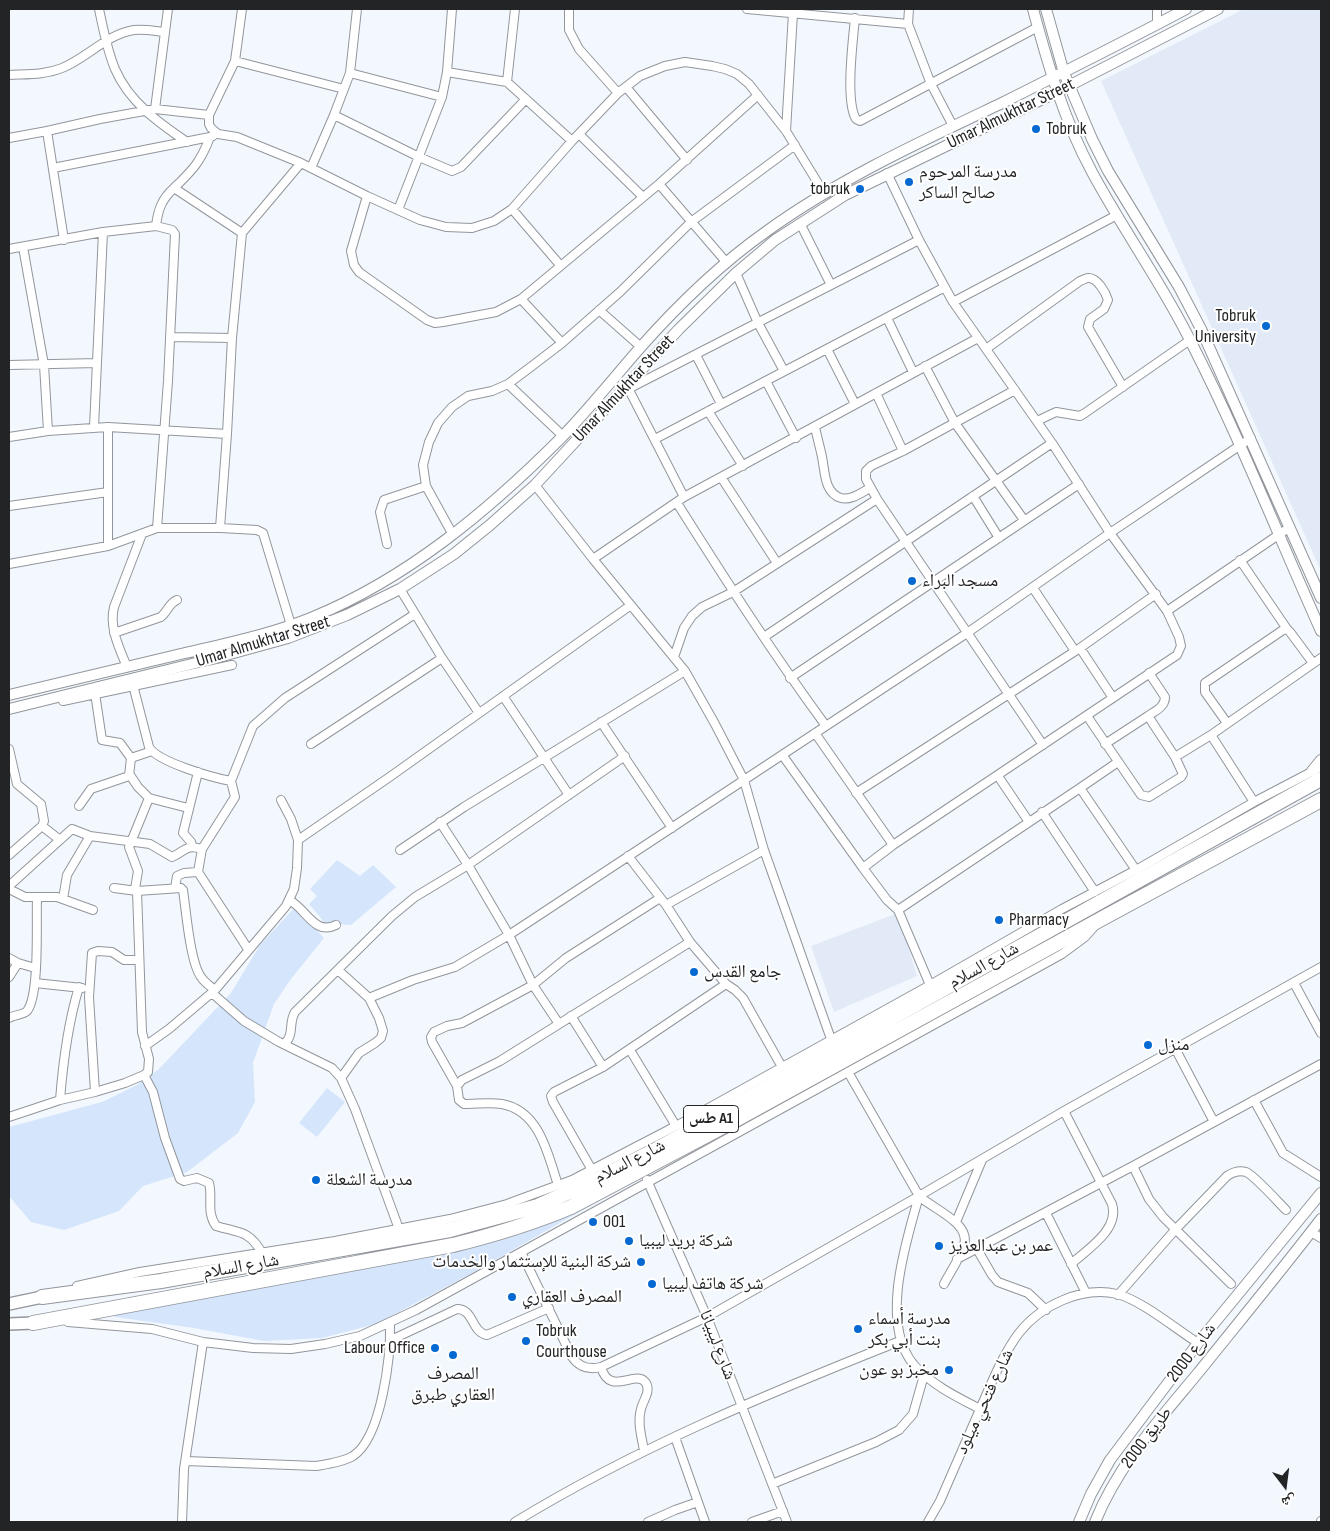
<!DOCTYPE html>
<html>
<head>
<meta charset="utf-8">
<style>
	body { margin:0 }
	#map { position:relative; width:1330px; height:1531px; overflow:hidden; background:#f3f8fe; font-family:"Sofia Sans Condensed","Noto Naskh Arabic",sans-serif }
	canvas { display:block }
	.frame { position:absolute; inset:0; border:10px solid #222426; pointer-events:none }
	.north { position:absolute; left:1260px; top:1461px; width:50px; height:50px; -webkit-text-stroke:4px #fff; paint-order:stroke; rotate:165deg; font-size:14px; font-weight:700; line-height:20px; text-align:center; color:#222426 }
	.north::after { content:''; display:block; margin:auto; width:18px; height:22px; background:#222426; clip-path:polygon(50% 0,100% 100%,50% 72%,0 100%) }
</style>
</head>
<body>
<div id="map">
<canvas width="1330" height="1531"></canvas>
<div class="frame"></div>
<div class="north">ش</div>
</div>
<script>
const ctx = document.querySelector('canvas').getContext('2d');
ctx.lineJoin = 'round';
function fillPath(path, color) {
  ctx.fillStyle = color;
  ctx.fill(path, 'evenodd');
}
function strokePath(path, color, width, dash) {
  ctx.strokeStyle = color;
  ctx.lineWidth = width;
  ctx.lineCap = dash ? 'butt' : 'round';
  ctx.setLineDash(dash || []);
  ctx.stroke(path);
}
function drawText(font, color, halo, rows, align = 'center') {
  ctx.font = font + ' "Sofia Sans Condensed","Noto Naskh Arabic",sans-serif';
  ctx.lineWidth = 4;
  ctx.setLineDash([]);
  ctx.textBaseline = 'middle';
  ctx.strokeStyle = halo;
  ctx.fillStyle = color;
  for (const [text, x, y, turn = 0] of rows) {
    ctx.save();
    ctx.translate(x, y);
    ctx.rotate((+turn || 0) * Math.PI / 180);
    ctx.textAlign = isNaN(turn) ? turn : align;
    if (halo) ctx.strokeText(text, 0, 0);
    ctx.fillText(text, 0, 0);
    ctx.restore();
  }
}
fillPath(new Path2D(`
	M1244,9H1321V571L1101,81Z
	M898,913L917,976L834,1012L811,946Z`), '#e1eaf6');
fillPath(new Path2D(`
	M337,860L360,876L373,865L396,887L351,925L325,923L309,904L317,896L310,889Z
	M295,907L324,938L291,979L274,1004L253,1063L255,1102L238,1133L187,1172L143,1186L119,1211L64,1230L31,1222L9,1196V1127L102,1102L137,1085L159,1069L231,993L260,945Z
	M327,1088L345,1102L317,1137L299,1123Z
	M593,1204L474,1272L376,1324L322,1338L264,1341L194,1328L115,1317L117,1309L326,1274L484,1245Z`), '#d4e5fc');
const minor = new Path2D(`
	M99,9C103,28 107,50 115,69C129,102 159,123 187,142
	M242,9L235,61L209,115V124L211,128L218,134L237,137L301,163L367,196L420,220L446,227L472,228L494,221L512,209L572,141L618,93L640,76L665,66L685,62L712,66L725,69L737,74L749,84L786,131L824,193
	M569,9V30L579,49L618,93
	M747,9L908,24
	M909,9L908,24L931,84L953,126
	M855,18C853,40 845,101 856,119L860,121L1038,27
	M1157,24V9
	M235,61L344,89
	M447,72L507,82L572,141
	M350,73L442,97
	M9,75C27,74 45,75 62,68C87,58 107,34 134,30C144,29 155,31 165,32
	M507,82L515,9
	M626,87L687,160
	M155,109L168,9
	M334,115L419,157L452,171L461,167L526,99
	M786,131L793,13
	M579,134L643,197
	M9,138L47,131
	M53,168L210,137
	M311,168L334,115L350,73L357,9
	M659,184L727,263
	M174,188C193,170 201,161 210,137L213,136
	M367,196L351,251L354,265L359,272L427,320L435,323L443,322L496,312L521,299
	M512,209L560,265
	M398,210L442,97L447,72L452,9
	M800,223L831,285
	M156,226C158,209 162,199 174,188L242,233
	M64,240L47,131L100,119L155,109L209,115
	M23,247L44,365L48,431
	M9,249L103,232L156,226L172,230L175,234L168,381L157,528
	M736,273L758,323L784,371
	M953,302L1117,215
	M599,310L641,347
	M887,318L913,372
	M170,337L232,338
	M562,343L521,299L659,184L758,95
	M827,349L855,404
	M986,349L1080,281C1083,280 1086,278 1088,278C1097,277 1106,293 1108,300L1104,309L1090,319L1088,327L1123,387
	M696,355L721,404
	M9,365L97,363
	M925,366L955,423L1024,520
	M766,381L796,438
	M508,384L563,436
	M627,386L684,497L978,338
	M628,389L919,240
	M1015,390L903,451L871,466L866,471V479L877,499L1043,745
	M876,393L903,451
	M708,411L743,466
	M1037,421L1056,412L1080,416L1085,413L1190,340
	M94,427L103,232
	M815,427C817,437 820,447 822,457C825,471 824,493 841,498C851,501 862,492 870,488
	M9,437L48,431L108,427L227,434
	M655,439L945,287
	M721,477L777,563
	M535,485L593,559
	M108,492V427
	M973,496L999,538
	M684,497L593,559L685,671L715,724L744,780L764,850L831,1039
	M677,503C725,579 773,654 826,726
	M9,506L108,492V546
	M220,528L257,530L263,533L291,625
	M453,535L426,486L423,465L429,442L438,423L452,407L468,396L492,391L508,384L532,366L562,343L620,292L691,222L795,145
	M387,544L380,512L384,500L426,486
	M1240,560L1287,629
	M9,564L108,546L157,528H220L227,434L232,338L242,233L301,163
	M1033,588L1075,651
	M400,589L442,658L479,713
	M1167,611L1290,527
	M114,633L161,617C168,611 169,603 177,600
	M764,637L1052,443
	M1080,648L1113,698
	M674,657L684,628L692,616L702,607L733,592L877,499
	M127,667C119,647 109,628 114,607L142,534
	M790,678L1079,484
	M133,685L149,747C157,762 214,778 231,781
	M95,693L102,740L120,743L131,758
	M503,696L569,795
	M63,701L232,665
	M1087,716L1141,795L1149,797L1181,777L1183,774L1175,757
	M1148,716C1155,711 1165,707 1165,697L1149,673
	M601,722L672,828
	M1227,723L1205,692V683L1208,681L1283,630L1287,629L1290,632L1313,663
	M815,733L893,845
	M311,744L442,658
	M1105,744L1148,716L1175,757L1211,735
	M9,749L17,784L41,804L44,821L42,826L9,855
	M783,756L863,868L887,900L898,910L930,985
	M130,775L138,787L149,798L188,808
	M998,776L1029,822
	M1080,788L1118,762
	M856,793L1080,648L1156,594
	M1254,802L1211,735L1321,658
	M79,806L91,789L129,776L131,758L152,751
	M1042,812L1095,892
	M440,822L468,865L509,935L533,985L559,1024
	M42,826L60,840
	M298,840L391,776L631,605
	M192,846L191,842L183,833L198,772
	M400,850L464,807L685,671
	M628,856L666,905L690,942L726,984L735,990L743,998L782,1067
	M863,868L893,845L1177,655L1181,646L1179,637L1167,611L1110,533L1052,443L953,302L919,240L887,173
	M198,872L202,849L235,797L231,781L253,726L285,698L415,614
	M9,886L72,829L90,836L150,844L172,857C186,851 185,844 202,849
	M114,888L137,891L181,888L183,890C186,910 190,962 201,977C205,983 210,986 215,990
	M175,888L177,876L184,873L198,872L248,949
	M9,889L25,897H57L93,910
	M135,889L138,871L129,847L149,798
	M63,899L67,875L90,836
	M289,900C306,908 314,936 336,925
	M666,905L764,850
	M898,910L1080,788L1136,870
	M9,958L18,963L35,968
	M338,970L369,998L379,1018L383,1031L381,1038L375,1043L359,1053L341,1078
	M9,977L18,963
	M35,983L82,988
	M1294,983L1321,1033
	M212,993L244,1021L279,1042L332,1068L341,1078L355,1109L399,1229
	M369,998L413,980L455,967L509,935L967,633L1110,533L1251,438
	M571,1016L603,1067
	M9,1018C14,1015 23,1015 27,1011C40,995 36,920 37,898
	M284,1044C295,1035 288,1023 295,1012L392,916L415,897L468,865L625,756
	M145,1046L169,1029L215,990L286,906L294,889L297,868L298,840L291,819L281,800
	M630,1050L676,1126
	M1176,1050L1214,1122
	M848,1072L919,1196C933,1209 971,1223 964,1245C960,1258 951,1271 944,1284
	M144,1075L153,1092L165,1138L180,1179L184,1181L197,1178L209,1183C213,1198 206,1212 216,1226C239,1233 249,1230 262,1253
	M457,1086L432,1042L431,1037L434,1032L447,1026L462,1023L533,985L566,958L660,898
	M95,1092L89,997L92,953L98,951L112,952L124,960H139
	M60,1100C63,1062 68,1023 79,987
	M1254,1100L1283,1153L1321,1177
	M1064,1111L1112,1204C1120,1229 1088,1249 1071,1264
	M9,1117L60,1100L95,1092L125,1083L144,1075L148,1072L149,1059L142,1032L137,891
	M1133,1166L1149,1199L1163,1217L1231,1284
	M592,1170L553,1102L551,1096L554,1092L603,1067L726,984
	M647,1180L707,1317L787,1522
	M558,1185C548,1155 540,1111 502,1104C490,1102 476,1104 464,1104L459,1100L457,1086L462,1080L500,1061L690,942
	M919,1196C906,1242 879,1324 914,1365C932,1385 957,1397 980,1409
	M1046,1213L1086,1293
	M956,1222L982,1160
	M1311,1232L1321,1238
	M977,1249L992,1275L998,1282L1028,1293L1046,1310
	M521,1252L572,1357C579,1367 589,1370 601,1367L707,1317L919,1196L1064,1111L1321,967
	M957,1259L1133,1166L1321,1064
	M77,1286L140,1272L335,1241L450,1219L507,1204L572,1180L676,1126L930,985L1062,909L1136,870L1254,802L1317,769
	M1118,1295L1175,1230L1227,1176C1233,1172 1239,1170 1246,1172C1255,1176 1278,1202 1286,1210
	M68,1322L152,1329L203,1342L253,1348L291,1349L325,1344L360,1336L416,1310L1062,954L1085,937L1093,928
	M391,1340L457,1309C474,1309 471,1332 487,1335L549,1308
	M601,1367C610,1398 636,1368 646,1383C651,1392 643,1400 641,1409C637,1423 642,1438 644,1451
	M675,1437L705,1522
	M186,1461L316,1466C328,1464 343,1462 353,1456C382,1437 391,1355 390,1322
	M772,1484L876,1442L899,1430L913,1414L924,1375
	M182,1522L184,1469L203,1342
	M515,1522C636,1448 769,1393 900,1341
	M648,1522L675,1510L698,1502
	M752,1522L783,1511
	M928,1522L940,1501C955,1467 969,1434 984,1400C994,1377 1004,1353 1019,1333C1041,1305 1082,1286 1117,1294C1141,1300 1176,1329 1198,1343
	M1321,1522V1521`);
const tertiary = new Path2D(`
	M1033,9C1048,65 1064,120 1092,172C1123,230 1162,283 1191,342C1239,436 1278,535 1321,631
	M1046,9L1064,73L1092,139L1108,171L1179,287L1201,329L1321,598
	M9,695C68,681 126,667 185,653C228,643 272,634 313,617C408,578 489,510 561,438C588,410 613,379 639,349C677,306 720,264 767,231C839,179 920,142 1000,104C1062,73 1124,42 1186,9
	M9,709L208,660L288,638L347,615L400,589L454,554L490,525L535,485L679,329L736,273L775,240L845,195L1057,92L1218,9
	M1312,771L1321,760
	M1079,1522L1091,1494L1110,1460L1198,1343L1321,1193
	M1095,1522C1118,1465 1159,1420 1198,1373C1239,1322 1281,1271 1321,1219`);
const secondary = new Path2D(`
	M9,1304L42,1297
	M9,1324L33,1323`);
const trunk = new Path2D(`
	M42,1297L161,1281L450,1230L538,1206L591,1182L653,1151L1321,779
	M33,1323L453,1245C494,1235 533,1223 571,1207L728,1124L1103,918L1321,800`);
strokePath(minor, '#92969c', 10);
strokePath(tertiary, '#92969c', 12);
strokePath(secondary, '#92969c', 14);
strokePath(trunk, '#92969c', 16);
strokePath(minor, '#fff', 8);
strokePath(tertiary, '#fff', 10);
strokePath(secondary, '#fff', 11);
strokePath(trunk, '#fff', 14);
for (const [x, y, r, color] of [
	[1036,129,5,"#0669d1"],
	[909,182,5,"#0669d1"],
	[860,189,5,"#0669d1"],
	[1266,326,5,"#0669d1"],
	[912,581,5,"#0669d1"],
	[999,920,5,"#0669d1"],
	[694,972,5,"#0669d1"],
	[1148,1045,5,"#0669d1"],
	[316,1180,5,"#0669d1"],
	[593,1222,5,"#0669d1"],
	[629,1241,5,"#0669d1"],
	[939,1246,5,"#0669d1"],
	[641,1262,5,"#0669d1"],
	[652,1284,5,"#0669d1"],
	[512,1297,5,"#0669d1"],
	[858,1329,5,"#0669d1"],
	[526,1341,5,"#0669d1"],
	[435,1348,5,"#0669d1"],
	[453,1355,5,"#0669d1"],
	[949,1370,5,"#0669d1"]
]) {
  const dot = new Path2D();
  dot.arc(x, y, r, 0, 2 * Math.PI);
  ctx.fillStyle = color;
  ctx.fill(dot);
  strokePath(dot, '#fff', 2);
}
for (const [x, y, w] of [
	[711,1119,55]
]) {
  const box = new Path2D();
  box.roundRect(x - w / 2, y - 13.5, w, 27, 4);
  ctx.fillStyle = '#fff';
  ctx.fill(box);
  strokePath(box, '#222426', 1);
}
drawText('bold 16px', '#222426', null, [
	["طس A1",711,1119]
]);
drawText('18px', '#222426', '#fff', [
	["Umar Almukhtar Street",1011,114,-26],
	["Umar Almukhtar Street",624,389,-47],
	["Umar Almukhtar Street",263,642,-17],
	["شارع السلام",984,966,-29],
	["شارع السلام",630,1162,-27],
	["شارع السلام",241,1267,-10],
	["شارع ليبيانا",717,1345,69],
	["شارع 2000",1192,1353,-53],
	["شارع فتحي ميلود",985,1402,-65],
	["طريق 2000",1147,1438,-53]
]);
drawText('18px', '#222426', '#fff', [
	["Tobruk",1046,129],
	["مدرسة المرحوم",919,172],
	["صالح الساكر",919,193],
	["tobruk",850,189,"right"],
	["Tobruk",1256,316,"right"],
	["University",1256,337,"right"],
	["مسجد البراء",922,581],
	["Pharmacy",1009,920],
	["جامع القدس",704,972],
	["منزل",1158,1045],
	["مدرسة الشعلة",326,1180],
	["001",603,1222],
	["شركة بريد ليبيا",639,1241],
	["عمر بن عبدالعزيز",949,1246],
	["شركة البنية للإستثمار والخدمات",631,1262,"right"],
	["شركة هاتف ليبيا",662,1284],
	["المصرف العقاري",522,1297],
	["مدرسة أسماء",868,1319],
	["بنت أبي بكر",868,1340],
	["Tobruk",536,1331],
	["Courthouse",536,1352],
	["Labour Office",425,1348,"right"],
	["مخبز بو عون",939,1370,"right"],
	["المصرف",453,1374,"center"],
	["العقاري طبرق",453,1395,"center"]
], 'left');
</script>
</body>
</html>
